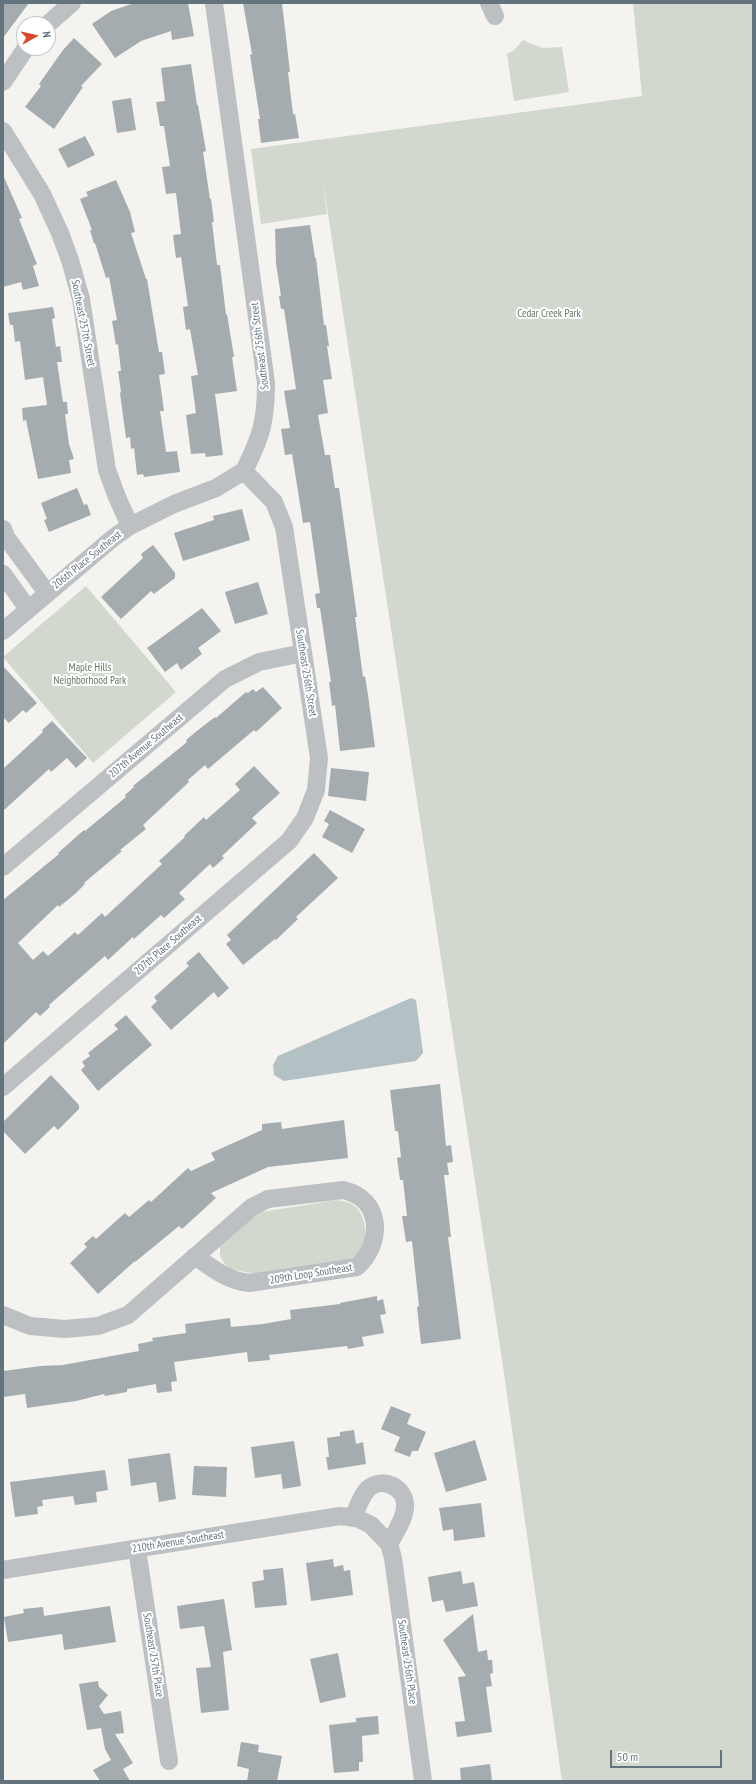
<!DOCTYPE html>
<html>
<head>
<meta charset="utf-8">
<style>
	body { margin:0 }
	#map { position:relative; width:756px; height:1784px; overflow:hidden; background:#f4f3ef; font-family:"PT Sans Narrow",sans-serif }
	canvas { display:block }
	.frame { position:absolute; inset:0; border:4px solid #64747f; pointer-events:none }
	.north { position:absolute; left:16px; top:16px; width:40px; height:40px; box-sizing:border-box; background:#fff; border:1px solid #c1c7cc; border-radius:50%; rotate:82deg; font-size:11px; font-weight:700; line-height:16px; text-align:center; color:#64747f }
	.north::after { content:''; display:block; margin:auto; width:14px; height:18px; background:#db4a28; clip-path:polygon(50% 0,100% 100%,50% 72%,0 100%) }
	.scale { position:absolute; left:610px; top:1750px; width:112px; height:18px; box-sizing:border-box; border:2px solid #64747f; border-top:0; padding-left:5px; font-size:12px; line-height:14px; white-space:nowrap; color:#64747f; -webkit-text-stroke:3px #fff; paint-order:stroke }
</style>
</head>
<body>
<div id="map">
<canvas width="756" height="1784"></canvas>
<div class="frame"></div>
<div class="north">N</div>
<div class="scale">50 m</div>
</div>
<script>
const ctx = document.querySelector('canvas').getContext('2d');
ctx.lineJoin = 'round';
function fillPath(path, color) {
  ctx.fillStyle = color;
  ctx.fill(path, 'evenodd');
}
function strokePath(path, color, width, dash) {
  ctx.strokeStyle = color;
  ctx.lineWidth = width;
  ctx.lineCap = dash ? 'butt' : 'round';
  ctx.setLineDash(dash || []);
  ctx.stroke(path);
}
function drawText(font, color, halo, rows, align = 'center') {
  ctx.font = font + ' "PT Sans Narrow",sans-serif';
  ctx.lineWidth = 4;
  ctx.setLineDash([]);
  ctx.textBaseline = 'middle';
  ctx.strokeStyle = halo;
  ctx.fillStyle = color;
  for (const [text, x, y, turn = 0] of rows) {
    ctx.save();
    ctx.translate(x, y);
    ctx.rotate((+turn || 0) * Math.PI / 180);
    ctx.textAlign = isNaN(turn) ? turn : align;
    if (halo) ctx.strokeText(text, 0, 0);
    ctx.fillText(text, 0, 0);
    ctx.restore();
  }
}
fillPath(new Path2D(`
	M633,3H753V1781H562L502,1360L323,181L327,214L261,224L251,149L642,96Z
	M523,40L542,48L562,47L569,92L514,101L507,54L514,50Z
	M86,586L176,692L93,763L3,657Z
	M337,1200C342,1201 348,1202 352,1204C364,1211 368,1232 364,1245C362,1252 354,1257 349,1261L255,1274L230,1269L224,1263L220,1256V1247L255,1215L261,1212Z`), '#d3d8cf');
fillPath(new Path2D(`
	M411,998L416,1000L423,1053L416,1061L284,1081L274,1075L273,1065L278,1056Z`), '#b3c0c4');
fillPath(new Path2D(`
	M3,3H29L3,38Z
	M134,3H188L194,36L172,40L171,31L141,41L115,58L92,24L111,11Z
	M243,3H282L290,72H288L293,114H295L299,138L261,143L258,119H260L250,55L252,54Z
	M74,38L102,64L81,86L83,87L54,129L25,107L41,86L39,84L63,50Z
	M191,64L197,105H198L206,151L203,152L210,199H211L214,222H212L217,265H220L226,315L227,314L234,357H232L237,391L215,394L223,455L206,457L205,453L191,454L186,415L196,413L191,376L198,375L190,329L186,330L183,307L188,306L181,257L176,258L173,235L181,234L176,193L166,194L162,167L170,166L164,126H160L156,102L165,101L161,68Z
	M131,98L136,130L117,133L112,101Z
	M85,136L95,155L68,168L58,149Z
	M3,175L22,218L19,219L37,264L33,266L39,286L23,290L21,282L3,287Z
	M116,180L130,212L135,232L131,233L146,279H147L159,352H162L165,374L159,375L164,411H160L166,452L177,451L180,472L144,477L143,474L137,475L134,448L131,449L130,437L126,438L120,393L121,392L118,371H121L118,344L116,345L112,321L117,320L109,277L106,278L95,243L94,244L90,230H92L80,199L88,196L86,192Z
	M310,225L315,258H316L324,325H326L329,346H327L332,379L323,380L328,413L318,415L325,455H330L335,488H339L357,617H355L363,677L365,676L368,695L375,747L340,751L335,705L332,706L329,682H331L320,608H317L315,594L320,593L310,522L303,523L292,454L285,455L281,429L290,428L284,391L296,389L284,309H281L279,296H281L276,263L275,229Z
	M53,307L55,318L52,319L56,347L60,346L62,362H57L63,402H67L68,414H65L69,444L74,459L69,460L71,473L38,479L26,420L23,421L22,408L47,405L43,377L25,380L20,341L15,342L13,325H10L8,313Z
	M77,488L84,505L87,504L91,515L49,532L44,520L47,519L41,503Z
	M242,509L250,540L183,561L174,533L214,520L213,516Z
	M153,545L175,573V578L154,594L151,591L121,619L101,597L143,558L141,554Z
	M258,582L268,614L235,624L225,592Z
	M202,608L221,631L198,648L202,654L181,670L177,663L165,672L147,648Z
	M3,666L37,703L26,713L23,710L9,723L3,717Z
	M263,687L282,708L256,732L254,730L208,769L205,765L188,780L189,782L143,825L146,829L120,850L122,851L84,883L85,884L75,894L59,907L58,905L18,943L33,960L43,951L48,956L75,932L78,935L102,913L105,917L162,864L159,861L185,837L184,836L204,817L206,820L240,790L235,784L254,766L280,793L252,818L257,823L222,856L224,858L213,868L210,864L179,893L185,899L164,918L161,915L134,939L133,937L108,960L105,956L49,1005L50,1007L40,1016L36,1012L3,1044V900L59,854L58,853L84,830L85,831L126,797L125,795L134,787L133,786L187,742L186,740L198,730L215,717L216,718L246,692L248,693L253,689L256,692Z
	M52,721L87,758L76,768L67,758L51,772L49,769L3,811V769L43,732L42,730Z
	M331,768L369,772L366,801L328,796Z
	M330,810L365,829L352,853L322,837L329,824L324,821Z
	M314,853L338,878L296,917L298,919L276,940L275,939L243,965L226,944L231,940L227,935Z
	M199,952L229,988L218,998L214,992L171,1030L151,1007L157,1001L154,997L189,966L186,963Z
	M126,1015L152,1045L98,1091L81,1070L85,1066L82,1062L90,1056L88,1053L118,1029L114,1025Z
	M51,1075L79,1105V1109L58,1130L54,1126L25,1154L3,1131V1122Z
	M440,1084L446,1146L451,1145L453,1162L447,1163L449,1175H444L451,1237H448L461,1339L421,1344L417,1307L419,1306L412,1241L406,1242L402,1216H407L403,1180H400L397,1158L401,1157L398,1131H395L390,1090Z
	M344,1120L348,1158L268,1167L211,1193L216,1198L182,1229L179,1226L135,1262V1261L98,1294L70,1263L87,1247L84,1244L93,1236L96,1239L125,1213L129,1217L149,1200L151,1202L188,1168L191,1171L215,1160L211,1153L262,1130V1124L281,1122L282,1129Z
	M377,1296V1301L383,1299L386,1314L380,1315L384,1333L362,1337L364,1346L348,1349L347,1346L269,1355L270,1360L248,1362L247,1352L174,1362L177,1381L171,1382L172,1391L157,1393L156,1384L127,1389V1392L105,1396L104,1394L76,1401L27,1408L25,1394L3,1397V1371L41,1366L63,1365L139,1351L138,1344L153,1341L152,1338L186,1333L185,1324L230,1318L231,1327L263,1324L291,1319L290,1310L340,1304V1303Z
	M391,1406L411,1414L407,1424L426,1432L418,1451H412L410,1457L394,1451L400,1437L381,1429Z
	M354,1430L356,1444L363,1442L366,1464L328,1470L326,1457H329L327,1438L340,1436V1432Z
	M475,1440L487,1480L446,1492L434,1453Z
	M294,1441L301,1486L283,1489L281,1474L255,1478L251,1447Z
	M170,1453L176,1499L159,1502L156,1482L131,1486L128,1459Z
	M194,1466L227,1467L226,1497L192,1495Z
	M105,1470L108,1490L96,1492L97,1502L75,1505L73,1496L42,1500L43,1506L37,1507L38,1514L15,1517L10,1482Z
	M481,1503L485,1537L454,1541L453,1529L443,1531L439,1508Z
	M333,1559L334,1567L343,1565L344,1571L350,1570L353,1595L311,1601L306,1563Z
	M283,1568L287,1605L255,1608L252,1582L264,1580L263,1570Z
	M461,1571L463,1584L474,1582L478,1606L446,1612L443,1600L432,1602L428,1577Z
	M224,1599L232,1650L223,1652L229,1710L201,1713L196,1668L211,1667L204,1626L180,1629L177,1606Z
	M110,1606L116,1642L64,1650L62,1634L8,1642L4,1617L24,1613L23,1609L43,1607L44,1616Z
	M473,1614L478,1652L487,1650L488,1660H492L493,1673L490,1674L492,1686L486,1687L492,1732L457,1737L455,1722L465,1721L458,1677L466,1676L443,1640Z
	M338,1653L346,1697L320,1703L310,1659Z
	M98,1681L99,1687L108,1695L99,1706L104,1714L121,1711L124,1733L115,1734L133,1763L123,1769L130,1781H100L93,1770L111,1760L105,1749L101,1728L87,1730L79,1684Z
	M378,1716L379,1734L362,1736L363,1762H359V1771L334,1773L329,1725L356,1722V1718Z
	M241,1742L259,1745L258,1752L282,1756L277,1781H247L249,1769L237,1766Z
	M490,1764L492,1781H461L460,1768Z`), '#a4acb0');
strokePath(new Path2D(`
	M214,3L266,383C266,422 261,437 244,471
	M489,3L495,16
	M48,24L72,3
	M3,82L26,48
	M3,131L42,194L60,233L70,260L81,299L107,470L117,497L130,526
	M3,529L6,537L47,593
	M3,574L28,609
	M3,631L113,538L130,526L174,504L216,488L244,471
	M3,867L225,679L259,662L303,653
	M3,1087L289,841L305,818L316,790L319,758L284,527L274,502L244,471
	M3,1315L30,1326L65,1329L98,1326L128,1315L252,1207L268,1199L343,1190C383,1199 383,1243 357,1267L249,1283C228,1281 212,1268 195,1256
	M353,1518C357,1509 360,1498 367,1490C381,1475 407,1487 405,1508C404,1520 395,1533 389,1544
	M137,1549L169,1761
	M3,1570L340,1516L357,1518L371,1525L389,1544L393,1558L423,1781`), '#bcc0c3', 18);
drawText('11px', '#677762', '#fff', [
	["Cedar Creek Park",549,314],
	["Maple Hills",90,668],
	["Neighborhood Park",90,681]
]);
drawText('11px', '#64747f', '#fff', [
	["Southeast 257th Street",83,323,79],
	["Southeast 256th Street",260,346,-97],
	["206th Place Southeast",87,560,-39],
	["Southeast 256th Street",306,673,81],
	["207th Avenue Southeast",146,746,-40],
	["207th Place Southeast",168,945,-41],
	["209th Loop Southeast",311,1274,-9],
	["210th Avenue Southeast",178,1542,-9],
	["Southeast 257th Place",153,1655,81],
	["Southeast 256th Place",407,1662,82]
]);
</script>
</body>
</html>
